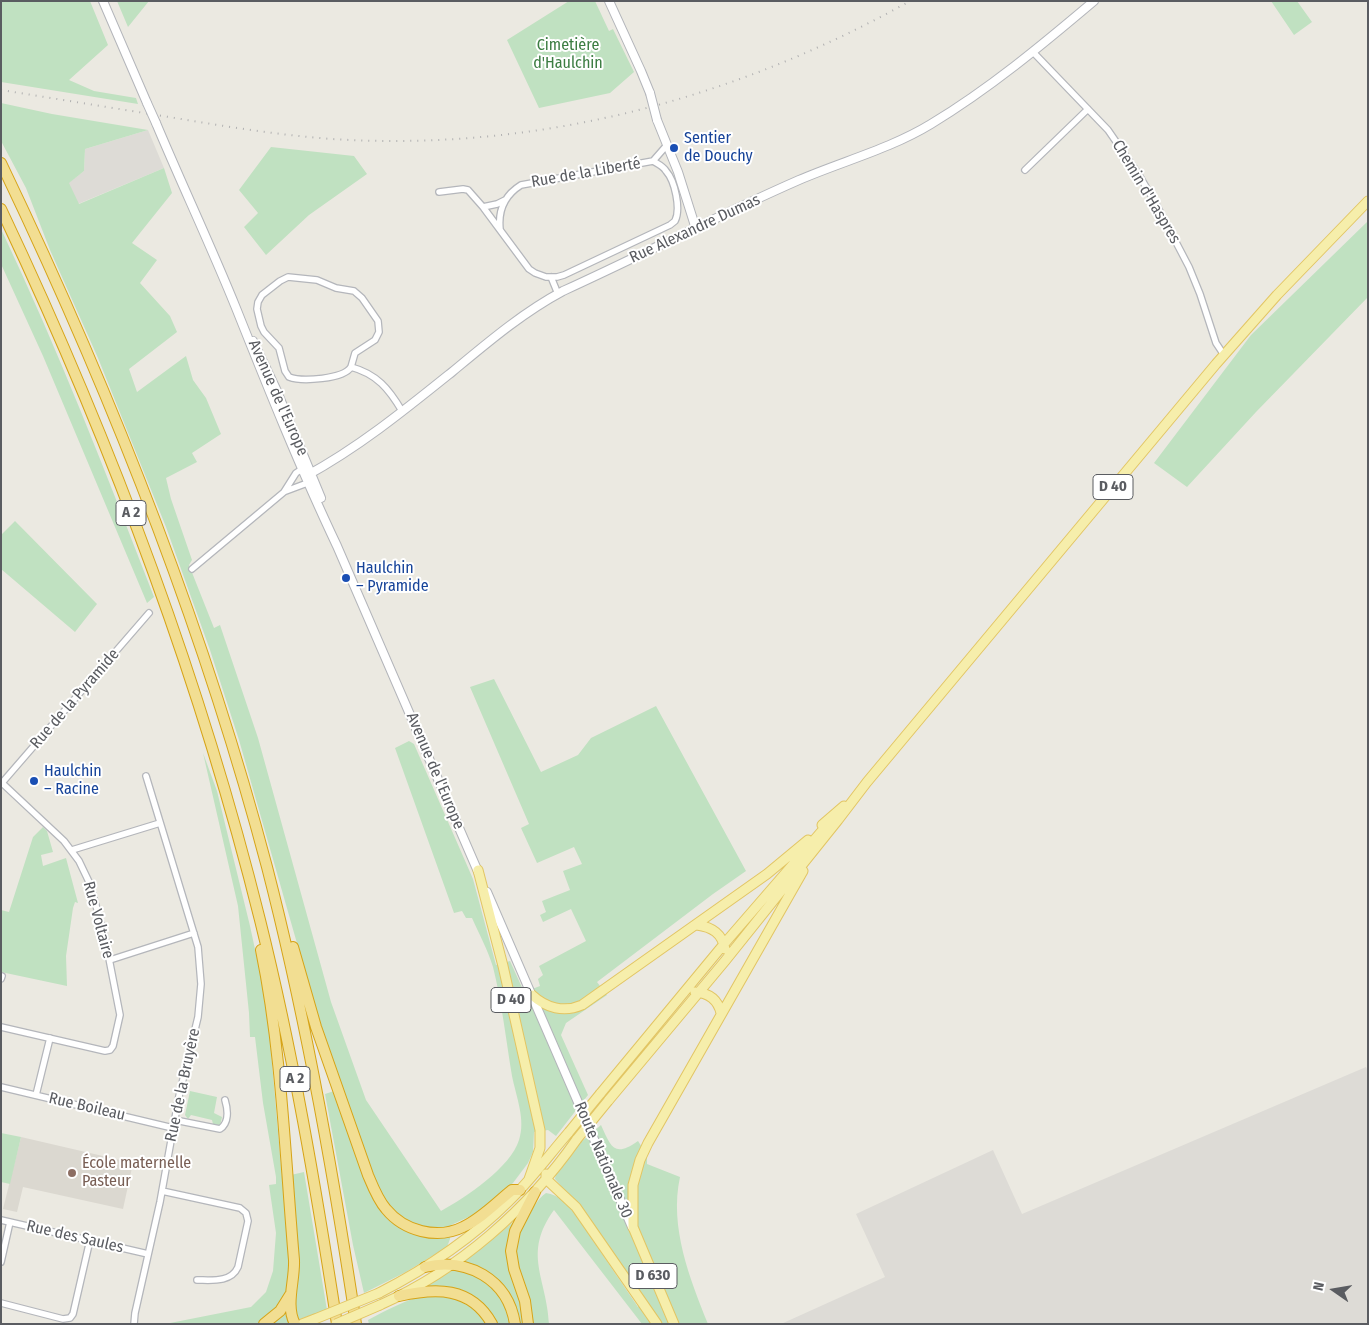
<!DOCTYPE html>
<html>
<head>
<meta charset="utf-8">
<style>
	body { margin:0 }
	#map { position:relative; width:1369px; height:1325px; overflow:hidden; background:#ebe9e1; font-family:"Fira Sans Condensed",sans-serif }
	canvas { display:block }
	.frame { position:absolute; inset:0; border:2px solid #5a5c61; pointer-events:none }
	.north { position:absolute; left:1309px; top:1265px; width:50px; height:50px; -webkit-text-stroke:4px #fff; paint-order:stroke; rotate:283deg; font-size:14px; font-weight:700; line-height:20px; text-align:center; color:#5a5c61 }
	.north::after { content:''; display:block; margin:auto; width:18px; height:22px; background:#5a5c61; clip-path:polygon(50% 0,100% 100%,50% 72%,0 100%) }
</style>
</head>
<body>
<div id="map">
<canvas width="1369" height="1325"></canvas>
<div class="frame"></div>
<div class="north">N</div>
</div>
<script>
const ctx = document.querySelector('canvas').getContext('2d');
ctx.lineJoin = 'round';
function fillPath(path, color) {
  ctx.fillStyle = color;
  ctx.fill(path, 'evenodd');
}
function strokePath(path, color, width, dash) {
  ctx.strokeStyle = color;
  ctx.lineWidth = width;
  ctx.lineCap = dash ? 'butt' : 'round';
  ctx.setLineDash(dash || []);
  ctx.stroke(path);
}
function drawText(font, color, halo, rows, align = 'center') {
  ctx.font = font + ' "Fira Sans Condensed",sans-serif';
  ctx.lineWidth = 4;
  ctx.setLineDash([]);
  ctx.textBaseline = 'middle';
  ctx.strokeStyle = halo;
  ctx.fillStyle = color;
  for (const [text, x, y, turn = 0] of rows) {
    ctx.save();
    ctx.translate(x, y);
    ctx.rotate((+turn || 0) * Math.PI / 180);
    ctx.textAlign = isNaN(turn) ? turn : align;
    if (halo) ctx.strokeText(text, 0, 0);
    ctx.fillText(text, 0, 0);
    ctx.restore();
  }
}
fillPath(new Path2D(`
	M148,130L164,168L78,204L68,183L84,171L85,149Z
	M1366,1067L1368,1071V1324H781L885,1277L856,1214L993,1150L1022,1214Z`), '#dddbd6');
fillPath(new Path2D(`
	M21,1137L133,1163L123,1209L23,1187L17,1212L3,1209Z`), '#dbd8d0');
fillPath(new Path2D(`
	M1,1H90L108,45L69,80L94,91L136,98L138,104L1,82Z
	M117,1H149L128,27Z
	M569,1H595L609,31L613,29L634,72L610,93L539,108L507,40Z
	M1271,1H1297L1312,22L1294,35Z
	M1,103L52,114L148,130L85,149L84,171L69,183L79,204L164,168L172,193L132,243L157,260L140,283L170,316L177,332L129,369L137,392L186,356L193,380L206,398L221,434L192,453L197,462L166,478L171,499L192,560L189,565L214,628L220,625L258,738L331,1002L366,1100L441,1211C465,1198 511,1167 519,1140C526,1120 516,1096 512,1076C506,1040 502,1003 493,967C488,950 479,934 472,918H466L462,911L454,913L395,748L409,741L414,744L473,879L496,965L510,961L524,992L540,986L538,979L543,975L539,966L586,941L571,909L543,922L540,915L546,912L542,901L570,890L563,871L582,864L574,847L537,863L521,828L529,824L470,687L494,679L541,772L578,755L591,738L656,706L746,871L713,894L597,982L607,995L566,1023L561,1035L588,1095L556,1136L548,1130L534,1132L533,1152L528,1163L513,1183L484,1210L451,1225L450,1239L447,1247L406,1272L364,1293L353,1245L325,1094L343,1088L322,1031L239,740L210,650L166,527L98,358L50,250L26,188L1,141Z
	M271,147L354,156L367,174L309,215L266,255L244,227L258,213L239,190Z
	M1368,221V297L1256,412L1187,487L1154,463L1251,335Z
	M1,229C58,349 106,473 154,597L147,603L43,356L1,264Z
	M15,521L97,604L75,632L1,569V535Z
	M203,753L217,791L250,926L267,1005L282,1177L304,1172L327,1310L285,1324H165L251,1307L266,1292L273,1271L276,1233L269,1185L276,1184V1177L263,1103L255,1037H250L249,1013L238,906Z
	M43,827L47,831L53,852L41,855L43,866L66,858L78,903L75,902L73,908L66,956L67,986L1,972V910L9,912L33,837Z
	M190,1091L217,1097L214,1113L222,1117L220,1126L214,1128L212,1120L191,1115L188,1119L185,1115Z
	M601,1125C611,1147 614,1158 638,1141L647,1155V1164L680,1177C669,1227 690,1279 708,1324H642L554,1210C522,1254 547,1278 549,1324H369L368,1320C387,1310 405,1300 426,1295L428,1283L473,1255L517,1219L525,1223C531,1212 536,1200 546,1193C559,1195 565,1202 573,1211L638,1307L644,1300L579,1206L555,1179C557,1160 587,1137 601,1125Z
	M1,1133L21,1137L10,1184L1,1182Z`), '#c0e1c1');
const street = new Path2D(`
	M1033,52L1108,130L1139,175L1156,204L1189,267L1200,294L1216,343L1224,355
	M1025,170L1088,109
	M439,192L463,189L468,190L483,207L529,269L535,273L546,277H557L564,275L670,225L675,221C681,209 675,181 666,171C663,166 658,164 653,161
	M483,207L497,204L505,200
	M500,229C498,210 505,195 521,185L653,161L667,145
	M551,277L558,294
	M351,367L355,353L375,340L379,332L378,321L362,298L354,291L336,288L317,280L288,277L280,281L262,295L258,302L257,309L261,326L264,332L279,348L285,371L289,377C302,382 344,379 351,367C377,374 389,389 402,411
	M286,491L310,482
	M192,569L284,492L296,473L305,467
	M1,784L149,613
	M72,850L160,823
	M110,960L194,933
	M1,979L2,976
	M1,1027L105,1051L110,1050L113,1046L120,1015L105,938L90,884L79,861L64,841L2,783
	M1,1087L173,1128
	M36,1095L50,1038
	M175,1120L220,1129C229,1123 228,1110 225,1100
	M162,1191L240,1208L246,1213L248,1221L238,1267C231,1283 211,1280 197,1280
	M1,1220L148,1254
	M1,1262L10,1222
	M1,1303L63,1319L70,1318L73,1314L90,1240
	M134,1324L135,1313L160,1202L179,1096L198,1017L201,984L198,947L146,776`);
const secondary = new Path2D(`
	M103,1L147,103
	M609,1L641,71L650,93
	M657,120L678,172L696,229
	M156,123C182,185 211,246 236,308C268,388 300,468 337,546L479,874
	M253,341L276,389L321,498
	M306,476C358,448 406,409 452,372C487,343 522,313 563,291C642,255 719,215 799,180C843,161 890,149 931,124C989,89 1042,45 1094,1
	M487,892L632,1227`);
const primary = new Path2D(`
	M822,825L844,806
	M478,870L503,966L540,1130V1148L529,1179
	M697,925C712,927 722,933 725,949
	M695,992C709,993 718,1000 721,1013
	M532,995C546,1008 564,1013 582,1005L767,874L808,840
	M600,1094L724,944L828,824
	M608,1101L725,961L838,820L867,782L1216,364L1277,295L1368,201
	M546,1174V1179L576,1207L657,1324
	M379,1293C426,1269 471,1239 509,1201C531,1180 549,1155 569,1132
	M380,1305C459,1270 528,1209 577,1139
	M302,1324L315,1319
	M674,1324L633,1227V1185L640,1160L648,1143L803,871`);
const highway = new Path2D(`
	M1,163C110,390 203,625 267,867C306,1018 333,1170 356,1324
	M1,209C109,437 199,675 260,920C293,1053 316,1188 337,1324
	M293,947L316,1027L368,1175C373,1187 378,1200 386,1209C404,1231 437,1240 463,1227C481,1219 497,1202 512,1190H520
	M261,950C282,1052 285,1157 294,1260C295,1281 285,1305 295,1324
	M425,1267C467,1257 508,1279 515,1324
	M399,1296C435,1288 471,1286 492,1324
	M264,1324L280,1311L290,1295
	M528,1324L525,1301L514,1269L511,1251L515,1231L535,1192`);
strokePath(street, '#b4b6bb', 8);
strokePath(secondary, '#b3b5ba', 10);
strokePath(primary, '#e2c563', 11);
strokePath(highway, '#d6a316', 12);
strokePath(street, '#fff', 5.5);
strokePath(secondary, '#fff', 8);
strokePath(primary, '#f6eeab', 9);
strokePath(highway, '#f2de92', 10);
strokePath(new Path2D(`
	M1,90C57,99 113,108 169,117C223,126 277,135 332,139C535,152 733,100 910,1`), '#b0b0b1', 2, [1, 6]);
const secondaryBridge = new Path2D(`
	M650,93L657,120
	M147,103L156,123`);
const primaryBridge = new Path2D(`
	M569,1132L600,1094
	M577,1139L608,1101
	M315,1319L379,1293
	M336,1324L380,1305`);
strokePath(secondaryBridge, '#b3b5ba', 10, []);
strokePath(primaryBridge, '#e2c563', 11, []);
strokePath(secondaryBridge, '#fff', 8);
strokePath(primaryBridge, '#f6eeab', 9);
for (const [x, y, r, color] of [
	[674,148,5,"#1a4fb4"],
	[346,578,5,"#1a4fb4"],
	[34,781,5,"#1a4fb4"],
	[72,1173,5,"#8d6e63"]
]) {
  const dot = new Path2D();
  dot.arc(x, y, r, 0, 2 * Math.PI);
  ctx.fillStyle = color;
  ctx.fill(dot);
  strokePath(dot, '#fff', 2);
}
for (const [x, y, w] of [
	[1113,487,40],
	[131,513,30],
	[511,1000,40],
	[295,1079,30],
	[653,1276,48]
]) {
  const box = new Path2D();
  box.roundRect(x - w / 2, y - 12.5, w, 25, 4);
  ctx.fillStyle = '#fff';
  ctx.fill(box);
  strokePath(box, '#5a5c61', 1);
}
drawText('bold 15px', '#5a5c61', null, [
	["D 40",1113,487],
	["A 2",131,513],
	["D 40",511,1000],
	["A 2",295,1079],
	["D 630",653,1276]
]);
drawText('16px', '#3c7d42', '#fff', [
	["Cimetière",568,46],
	["d'Haulchin",568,64]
]);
drawText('16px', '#164399', '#fff', [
	["Sentier",684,139],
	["de Douchy",684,157],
	["Haulchin",356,569],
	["– Pyramide",356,587],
	["Haulchin",44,772],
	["– Racine",44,790]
], 'left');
drawText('16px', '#5a5c61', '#fff', [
	["Rue de la Liberté",586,173,-10],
	["Chemin d'Haspres",1146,192,59],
	["Rue Alexandre Dumas",695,229,-25],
	["Avenue de l'Europe",278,398,66],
	["Rue de la Pyramide",75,699,-49],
	["Avenue de l'Europe",435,771,67],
	["Rue Voltaire",98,920,75],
	["Rue de la Bruyère",183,1085,-78],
	["Rue Boileau",87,1107,13],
	["Route Nationale 30",603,1160,67],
	["Rue des Saules",75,1237,13]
]);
drawText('16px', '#785e54', '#fff', [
	["École maternelle",82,1164],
	["Pasteur",82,1182]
], 'left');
</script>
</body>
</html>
